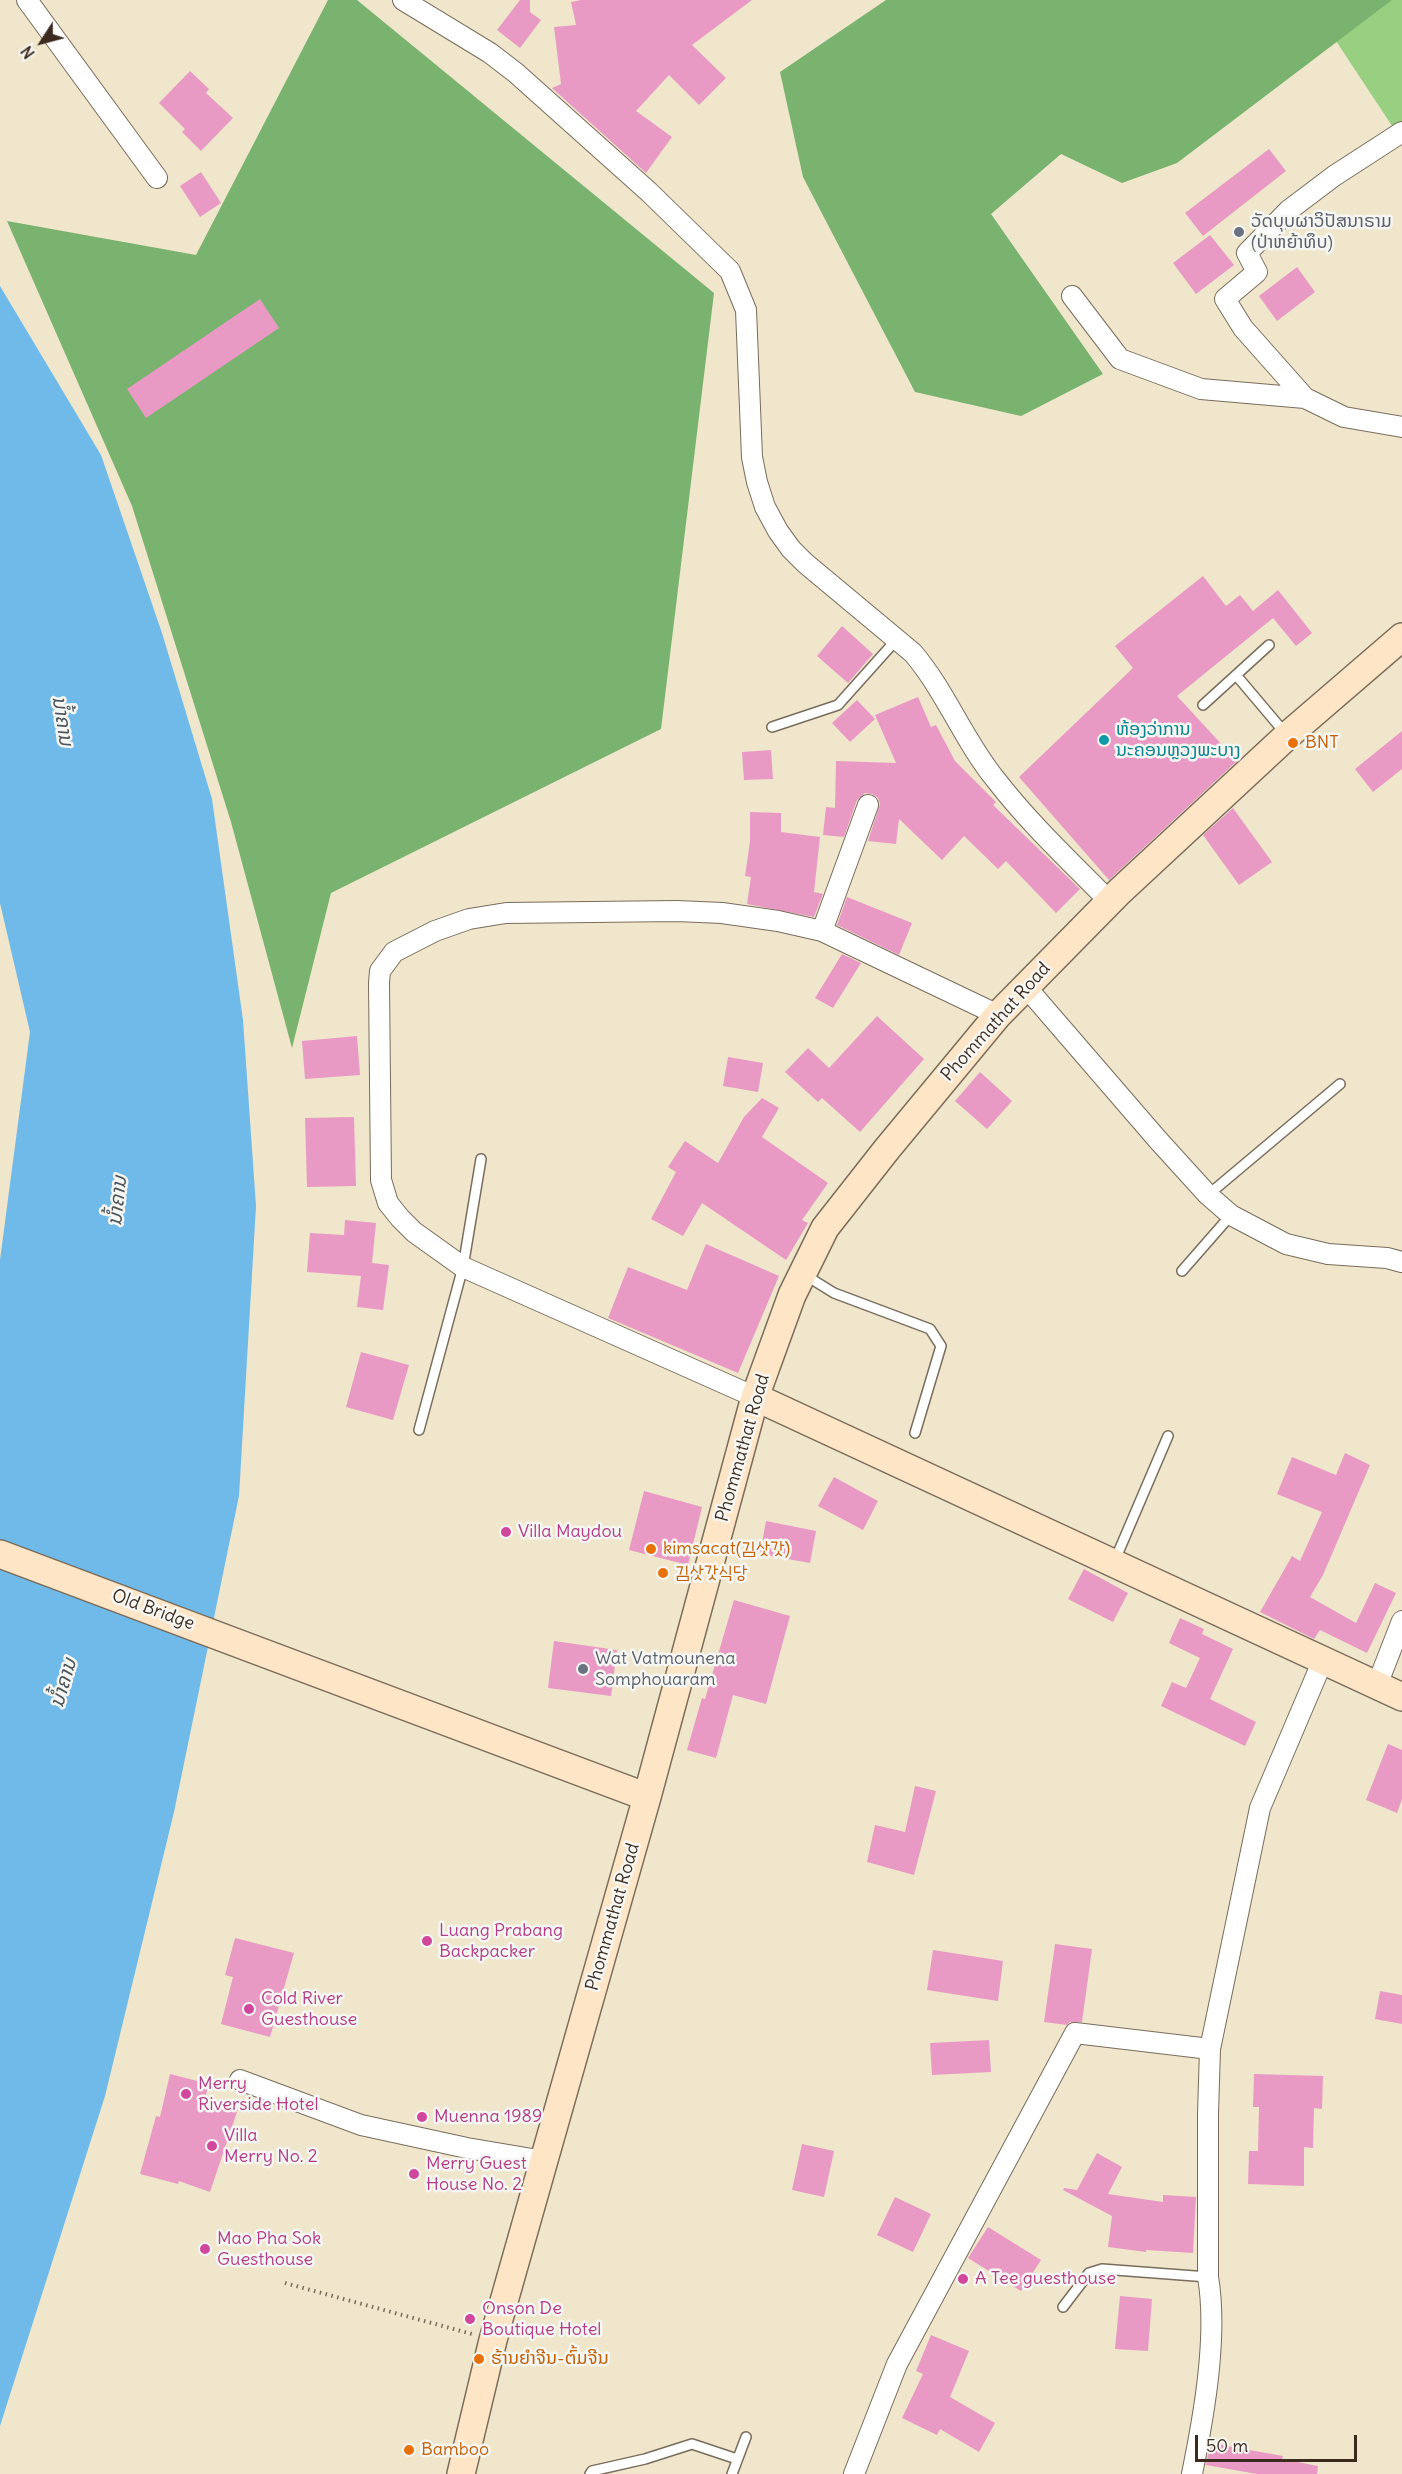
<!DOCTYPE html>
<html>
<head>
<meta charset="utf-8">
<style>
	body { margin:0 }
	#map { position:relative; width:1402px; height:2474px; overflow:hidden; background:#efe6cc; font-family:Delius,sans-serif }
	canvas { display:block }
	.north { position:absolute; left:12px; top:12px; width:60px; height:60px; -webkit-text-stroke:4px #f6f6f2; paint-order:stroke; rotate:234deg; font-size:16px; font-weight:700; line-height:24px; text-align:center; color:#3b2a1e }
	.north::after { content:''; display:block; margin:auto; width:21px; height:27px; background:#3b2a1e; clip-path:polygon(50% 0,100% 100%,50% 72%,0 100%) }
	.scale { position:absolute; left:1195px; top:2435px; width:162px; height:27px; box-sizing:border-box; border:3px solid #3b2a1e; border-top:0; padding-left:8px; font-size:18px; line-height:21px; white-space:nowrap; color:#3b2a1e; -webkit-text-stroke:4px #f6f6f2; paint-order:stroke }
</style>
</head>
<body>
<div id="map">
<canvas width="1402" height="2474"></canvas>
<div class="north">N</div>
<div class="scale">50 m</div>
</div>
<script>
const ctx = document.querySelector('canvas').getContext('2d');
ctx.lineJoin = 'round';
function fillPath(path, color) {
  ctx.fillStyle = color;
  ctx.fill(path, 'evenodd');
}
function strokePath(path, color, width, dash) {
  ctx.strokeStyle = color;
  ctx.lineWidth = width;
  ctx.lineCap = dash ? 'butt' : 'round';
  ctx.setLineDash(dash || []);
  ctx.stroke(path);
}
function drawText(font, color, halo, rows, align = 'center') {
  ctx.font = font + ' Delius,"Poor Story","Noto Sans Lao",sans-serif';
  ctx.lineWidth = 5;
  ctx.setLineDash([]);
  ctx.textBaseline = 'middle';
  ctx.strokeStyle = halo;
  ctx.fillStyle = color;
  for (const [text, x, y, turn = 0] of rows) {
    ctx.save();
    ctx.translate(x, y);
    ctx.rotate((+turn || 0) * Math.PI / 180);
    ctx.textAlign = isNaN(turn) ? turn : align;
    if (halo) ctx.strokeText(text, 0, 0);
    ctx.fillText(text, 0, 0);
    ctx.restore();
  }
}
fillPath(new Path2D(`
	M1309,0H1402V141Z`), '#98cf81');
fillPath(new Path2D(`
	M328,0H357L714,293L661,729L331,893L292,1048L231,822L132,506L7,221L196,255Z
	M886,0H1392L1177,163L1122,183L1061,154L991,214L1103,374L1021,416L915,392L803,177L780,72Z`), '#7ab26f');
fillPath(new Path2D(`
	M0,286L101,455L162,633L212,799L243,1020L256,1206L239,1496L174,1812L105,2096L0,2426V1260L30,1032L0,903Z`), '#70bae9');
fillPath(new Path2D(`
	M520,0H530V12L541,20L520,48L497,30Z
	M581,0H752L692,45L726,78L699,105L669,75L636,111L672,137L646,173L552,88L561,84L554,27L576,25L571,2Z
	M190,71L209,89L206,93L233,118L201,151L182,132L185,129L159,103Z
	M1269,149L1286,171L1203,236L1185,213Z
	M201,172L221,203L200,217L180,186Z
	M1210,235L1234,265L1196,294L1173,263Z
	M1297,267L1315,292L1277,321L1259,296Z
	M260,299L279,328L146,418L127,389Z
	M1203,576L1226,606L1240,595L1253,611L1278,590L1312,633L1296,646L1273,618L1177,696L1237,761L1109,880L1019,777L1133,668L1115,646Z
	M842,626L873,654L848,683L817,656Z
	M918,697L931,727L936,725L955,761L996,802L993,805L1080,889L1056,913L1006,861L998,869L964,836L942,860L899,819L896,844L868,841L880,804L878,798L872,794L865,793L857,800L844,837L823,835L826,807L835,808L836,761L896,763L875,715Z
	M857,700L875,719L850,742L832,723Z
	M1402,731V769L1373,792L1355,769Z
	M771,750L773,779L744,780L742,752Z
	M1233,808L1272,862L1239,885L1203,835Z
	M750,812L781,813V832L820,837L814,892L823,894L814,917L747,904L751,877L745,876L750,841Z
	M847,897L912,923L899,955L837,925Z
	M842,954L861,963L833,1008L815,998Z
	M877,1016L924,1059L860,1132L822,1098L818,1102L785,1072L808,1048L829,1068Z
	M357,1036L360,1075L305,1079L302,1041Z
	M728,1057L763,1063L758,1092L723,1086Z
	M980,1072L1012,1101L987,1129L955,1101Z
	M762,1098L779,1108L762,1137L828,1183L802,1220L808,1223L786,1260L702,1203L683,1236L651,1219L676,1172L668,1167L685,1141L718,1163L744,1117Z
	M354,1117L356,1186L307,1187L305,1118Z
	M345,1220L376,1223L372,1263L389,1265L383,1310L357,1307L361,1276L307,1272L310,1233L344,1235Z
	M706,1244L779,1276L738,1373L608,1318L628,1267L687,1290Z
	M361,1352L409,1365L393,1420L346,1407Z
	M1345,1453L1370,1465L1323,1575L1310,1597L1356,1623L1375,1583L1396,1593L1367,1653L1320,1630L1314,1639L1260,1612L1292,1556L1300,1561L1322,1512L1277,1494L1292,1457L1336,1475Z
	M834,1477L878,1501L863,1530L818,1506Z
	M644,1491L702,1507L688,1565L629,1550Z
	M766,1521L816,1531L810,1563L760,1554Z
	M1084,1569L1128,1593L1113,1622L1068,1599Z
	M734,1600L790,1616L766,1704L733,1695L716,1758L687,1750L702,1698L705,1699Z
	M1180,1618L1204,1629L1202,1634L1233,1649L1210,1699L1256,1722L1245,1746L1161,1706L1172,1682L1186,1688L1200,1658L1169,1643Z
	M554,1641L617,1650L611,1696L548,1688Z
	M1388,1744L1402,1750V1799L1397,1813L1366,1800Z
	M915,1786L936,1791L914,1875L867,1862L875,1825L905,1832Z
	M235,1938L294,1953L270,2037L221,2024L233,1977L225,1975Z
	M1055,1944L1092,1949L1082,2022H1070L1067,2025L1044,2022Z
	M933,1950L1003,1961L998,2001L927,1990Z
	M1380,1991L1402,1995V2024L1375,2019Z
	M989,2040L991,2072L932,2075L930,2043Z
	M170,2074L209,2084L205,2098L238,2109L210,2192L179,2181L178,2184L140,2174L156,2116L160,2117Z
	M1254,2074L1323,2076L1322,2109L1314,2108L1313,2148L1304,2147V2186L1248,2184L1249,2151H1258L1259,2107H1253Z
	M802,2144L834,2151L824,2197L792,2190Z
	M1097,2153L1122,2167L1108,2194L1163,2202V2195L1196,2197L1193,2253L1146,2250V2252L1108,2247L1112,2216L1063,2190L1064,2188L1077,2190Z
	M895,2197L931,2214L913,2252L877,2235Z
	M988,2227L1041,2260L1021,2291L968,2258Z
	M1120,2296L1152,2299L1148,2351L1115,2349Z
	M931,2335L969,2351L950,2397L995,2423L979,2452L940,2429L937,2435L902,2418L923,2374L916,2371Z
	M1210,2443L1283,2456L1282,2459L1318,2466L1317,2474H1257L1206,2465Z`), '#e99ac4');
const lane = new Path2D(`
	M1236,675L1285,733
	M1203,705L1269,645
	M772,727L838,705L897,639
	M1208,1195L1340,1084
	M1182,1271L1231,1215
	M805,1275L834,1293L930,1329L941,1346L915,1433
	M419,1430L463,1267L481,1159
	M1115,1560L1168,1436
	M1063,2307L1089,2273L1102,2269L1208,2277
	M590,2474L592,2471L645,2459L692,2444L737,2459
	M732,2474L746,2437`);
const street = new Path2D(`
	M27,0L157,178
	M403,0L490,53L516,73L649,192L730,271L746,310L752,457L757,482L765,507L778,531L791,549L805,563L913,653C946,692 964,741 996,780C1030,824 1071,862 1109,901
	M1402,132L1334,176L1289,210L1247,253L1257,272L1225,299L1243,328L1305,398L1344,417L1402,427
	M1072,296L1120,359L1201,389L1305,398
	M822,931L868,805
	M1026,987L1158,1140L1208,1195L1231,1215L1286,1244L1328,1254L1387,1258L1402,1262
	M755,1397L463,1267L414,1232L400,1218L388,1203L381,1180L379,983L380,971L394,952L435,931L469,919L506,913L677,911L722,913L778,921L822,931L998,1015
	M1377,1685L1402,1621
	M240,2080L361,2125L467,2148L544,2161
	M854,2474L897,2364L1075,2033L1210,2049
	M1192,2474C1204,2415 1218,2336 1208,2277V2114L1210,2049L1260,1808L1323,1660`);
const secondary = new Path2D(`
	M755,1397L1402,1697
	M0,1554L647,1797
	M461,2474L493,2340L647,1797L755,1397L792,1295L825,1228L887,1149L998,1015L1119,892L1287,736L1402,637`);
strokePath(lane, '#7a6c5b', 12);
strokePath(street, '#7a6c5b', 22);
strokePath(secondary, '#7a6c5b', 30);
strokePath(new Path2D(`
	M285,2283L472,2334`), '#7a6c5b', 4, [1.5, 4.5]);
strokePath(lane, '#fff', 9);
strokePath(street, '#fff', 20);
strokePath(secondary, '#fde5c5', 27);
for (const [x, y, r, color] of [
	[1239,232,6,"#6b7280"],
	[1104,740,6,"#0f9aa8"],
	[1293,743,6,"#e8710a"],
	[506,1532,6,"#d1479c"],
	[651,1549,6,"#e8710a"],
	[663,1573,6,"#e8710a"],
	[583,1669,6,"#6b7280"],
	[427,1941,6,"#d1479c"],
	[249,2009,6,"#d1479c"],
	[186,2094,6,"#d1479c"],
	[422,2117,6,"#d1479c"],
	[212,2146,6,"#d1479c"],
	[414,2174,6,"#d1479c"],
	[205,2249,6,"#d1479c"],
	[963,2279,6,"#d1479c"],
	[470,2319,6,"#d1479c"],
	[479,2359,6,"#e8710a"],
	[409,2450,6,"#e8710a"]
]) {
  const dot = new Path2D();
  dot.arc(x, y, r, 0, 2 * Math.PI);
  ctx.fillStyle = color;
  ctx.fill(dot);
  strokePath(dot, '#f6f6f2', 2);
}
drawText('18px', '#5b616d', '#f6f6f2', [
	["ວັດບຸບຜາວິປັສນາຣາມ",1251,222],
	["(ປ່າຫຍ້າທຶບ)",1251,243],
	["Wat Vatmounena",595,1659],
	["Somphouaram",595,1680]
], 'left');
drawText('18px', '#0d838f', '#f6f6f2', [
	["ຫ້ອງວ່າການ",1116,730],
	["ນະຄອນຫຼວງພະບາງ",1116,751]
], 'left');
drawText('18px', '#c56008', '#f6f6f2', [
	["BNT",1305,743],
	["kimsacat(김삿갓)",663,1549],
	["김삿갓식당",675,1573],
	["ຮ້ານຍຳຈີນ-ຕົ້ມຈີນ",491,2359],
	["Bamboo",421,2450]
], 'left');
drawText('18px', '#3b2a1e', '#f6f6f2', [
	["Phommathat Road",996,1022,-48],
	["Phommathat Road",743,1448,-74],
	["Old Bridge",153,1610,20],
	["Phommathat Road",613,1917,-74]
]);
drawText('18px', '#b23c85', '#f6f6f2', [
	["Villa Maydou",518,1532],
	["Luang Prabang",439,1931],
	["Backpacker",439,1952],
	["Cold River",261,1999],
	["Guesthouse",261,2020],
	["Merry",198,2084],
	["Riverside Hotel",198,2105],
	["Muenna 1989",434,2117],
	["Villa",224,2136],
	["Merry No. 2",224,2157],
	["Merry Guest",426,2164],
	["House No. 2",426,2185],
	["Mao Pha Sok",217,2239],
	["Guesthouse",217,2260],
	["A Tee guesthouse",975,2279],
	["Onson De",482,2309],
	["Boutique Hotel",482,2330]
], 'left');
drawText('italic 20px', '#4b555b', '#f6f6f2', [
	["ນ້ຳຄານ",62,721,81],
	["ນ້ຳຄານ",118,1201,-84],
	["ນ້ຳຄານ",64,1683,-74]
]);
</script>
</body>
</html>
